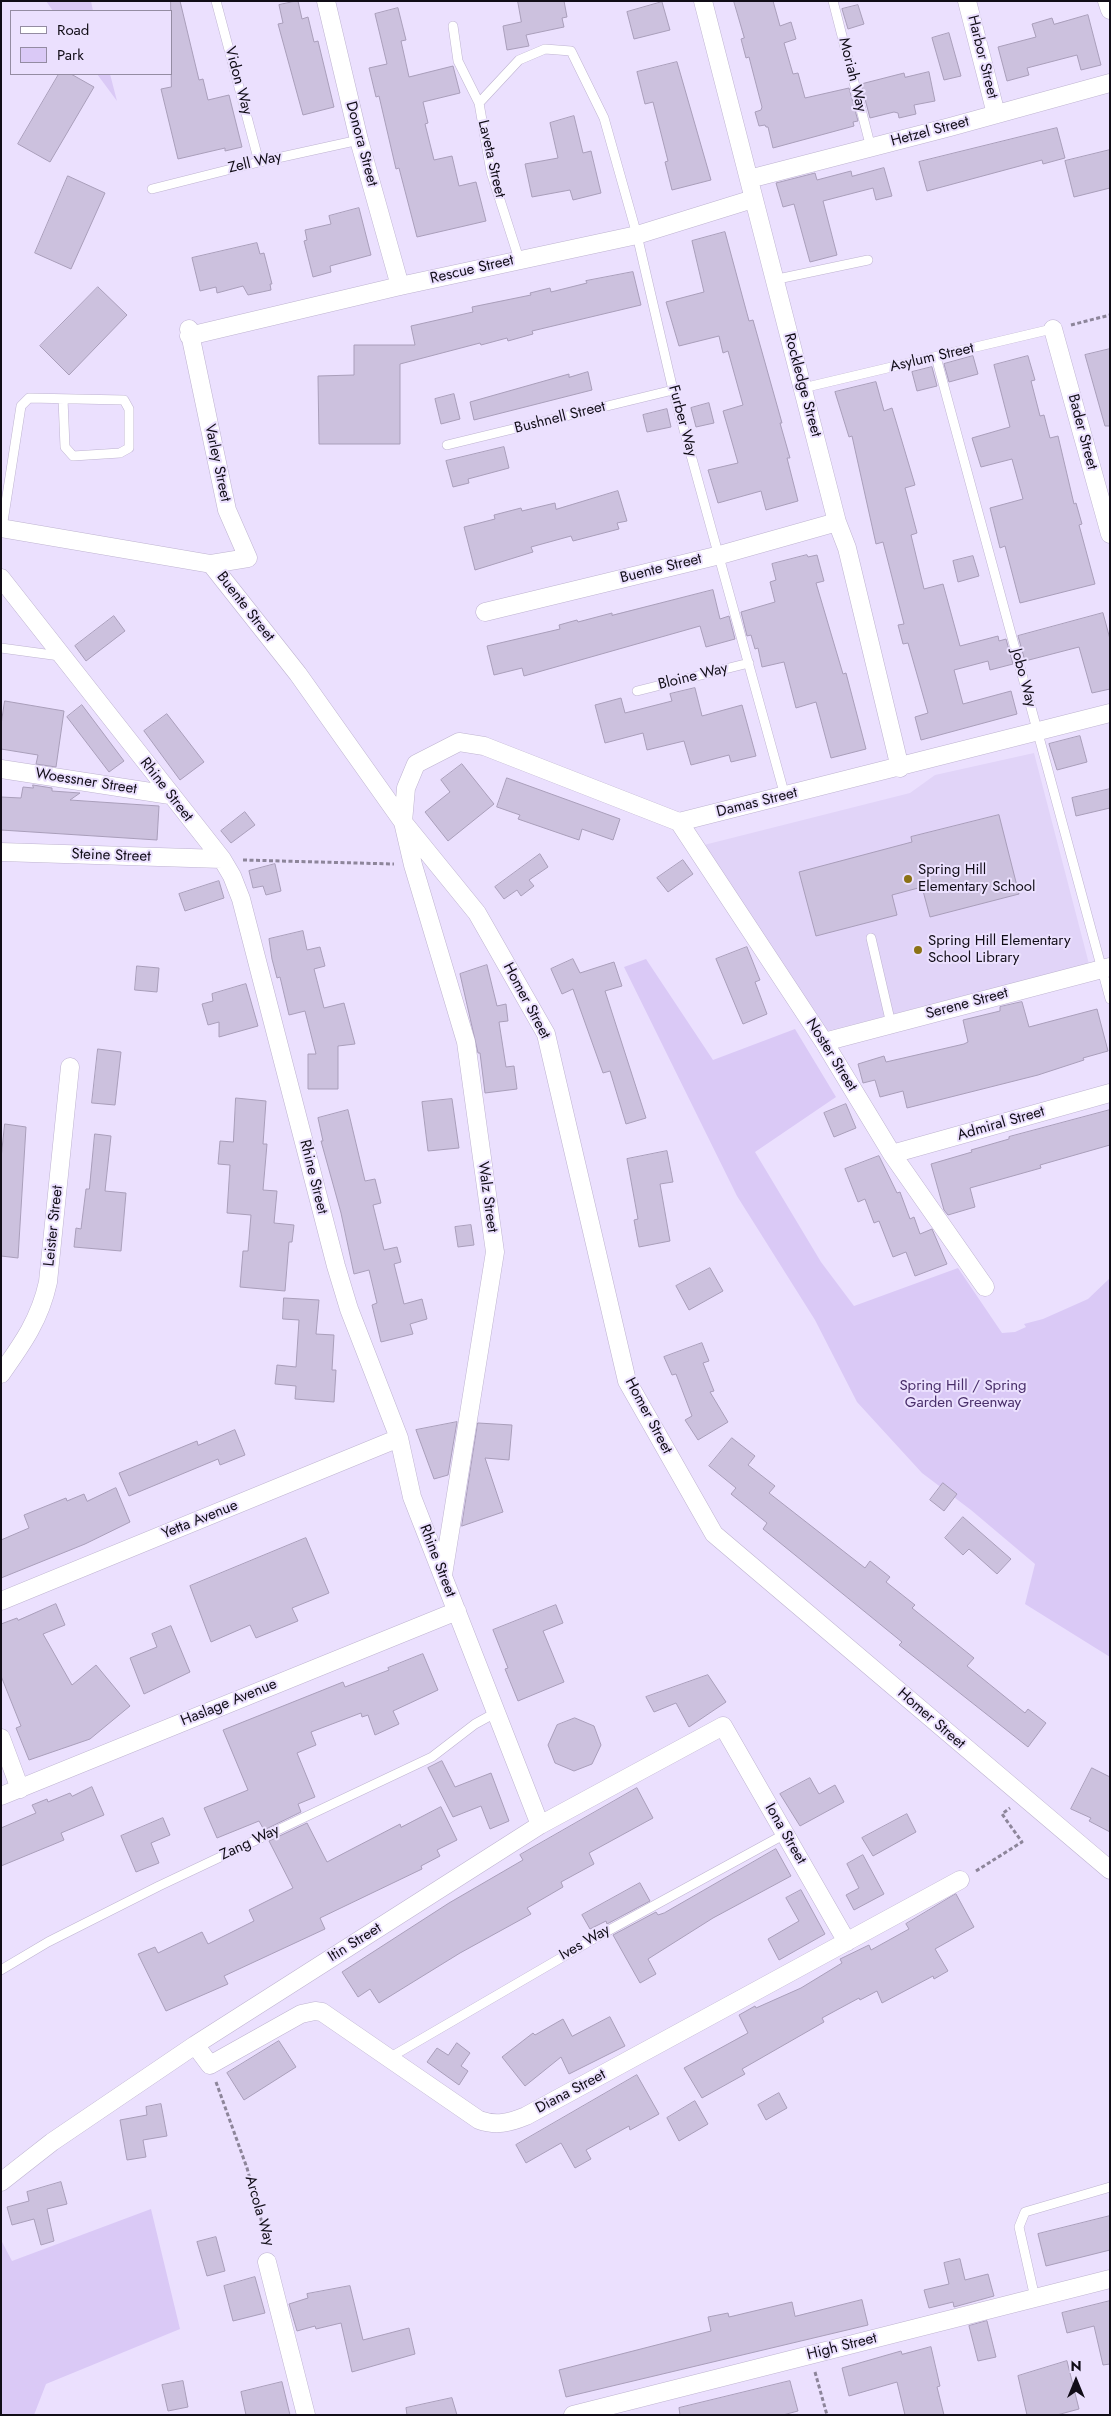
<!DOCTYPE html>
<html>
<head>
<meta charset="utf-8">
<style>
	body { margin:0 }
	#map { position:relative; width:1111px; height:2416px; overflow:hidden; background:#ebe0fe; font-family:Jost,sans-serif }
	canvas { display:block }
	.frame { position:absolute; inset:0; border:2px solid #110d17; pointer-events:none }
	.legend { position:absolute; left:10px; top:10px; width:162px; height:65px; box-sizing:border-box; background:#ebe0fe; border:1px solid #948ca2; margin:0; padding:6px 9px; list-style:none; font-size:15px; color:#110d17 }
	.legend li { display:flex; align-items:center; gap:10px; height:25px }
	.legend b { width:25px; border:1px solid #948ca2 }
	.north { position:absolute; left:1051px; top:2356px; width:50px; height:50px; -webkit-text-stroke:4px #ebe0fe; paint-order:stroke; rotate:0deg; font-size:14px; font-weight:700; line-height:20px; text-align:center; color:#110d17 }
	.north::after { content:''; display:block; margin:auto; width:18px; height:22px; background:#110d17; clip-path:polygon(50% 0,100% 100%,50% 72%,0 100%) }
</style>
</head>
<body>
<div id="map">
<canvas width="1111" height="2416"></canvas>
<div class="frame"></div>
<ul class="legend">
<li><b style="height:6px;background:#fff"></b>Road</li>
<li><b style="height:14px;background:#dac9f6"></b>Park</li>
</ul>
<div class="north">N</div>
</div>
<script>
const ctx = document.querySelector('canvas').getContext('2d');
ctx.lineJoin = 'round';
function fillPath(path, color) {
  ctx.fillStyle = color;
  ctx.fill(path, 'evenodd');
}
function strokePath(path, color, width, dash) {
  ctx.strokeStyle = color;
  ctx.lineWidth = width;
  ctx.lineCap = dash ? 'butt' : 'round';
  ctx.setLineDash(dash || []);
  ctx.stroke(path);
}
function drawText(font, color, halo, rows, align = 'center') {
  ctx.font = font + ' Jost,sans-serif';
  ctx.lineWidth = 4;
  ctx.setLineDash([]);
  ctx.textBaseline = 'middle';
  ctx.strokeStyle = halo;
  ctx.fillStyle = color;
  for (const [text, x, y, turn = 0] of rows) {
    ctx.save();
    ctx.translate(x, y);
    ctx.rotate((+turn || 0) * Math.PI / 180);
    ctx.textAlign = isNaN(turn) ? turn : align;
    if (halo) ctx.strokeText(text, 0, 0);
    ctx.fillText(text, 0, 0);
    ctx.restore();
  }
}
fillPath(new Path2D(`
	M1034,753L1089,964L827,1031L704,845L910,793L935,775Z`), '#e1d4f8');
fillPath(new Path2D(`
	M46,1H91L93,11H53Z
	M97,74H110L117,101Z
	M646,959L713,1060L795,1029L836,1097L755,1152L821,1262L854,1306L958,1268L1002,1333L1015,1332L1026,1327L1024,1324L1043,1319L1088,1299L1110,1278V1657L1025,1604L1035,1564L971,1510L922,1473L857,1402L815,1320L737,1196L624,967Z
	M151,2209L180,2329L46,2384L34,2415H1V2240L12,2261Z`), '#dac9f6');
const building = new Path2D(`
	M171,1H180L199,80L203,79L208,100L229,95L242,147L225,151V148L178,159L161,89L171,87Z
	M298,1L302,19L308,17L314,42L318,41L334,107L303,115L278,24L283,23L279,5Z
	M518,1H564L567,17L562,18L564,27L526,35L529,46L507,50L503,26L521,22Z
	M734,1H773L780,26L791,22L796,39L784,43L793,74L798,73L805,98L849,88L858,121L853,122L854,126L773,148L768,127H766L765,125L759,126L755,112L761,110L762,107L749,57L746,58L741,39L744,38Z
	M662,2L670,30L634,39L627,12Z
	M858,5L864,24L848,29L842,9Z
	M398,8L406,40L401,41L409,77L453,66L460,93L423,102L428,123L425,124L434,160L452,156L459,186L476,182L486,221L417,237L399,168L396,169L379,96L376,97L369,68L387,64L375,14Z
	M1088,15L1101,65L1081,70L1077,55L1027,68L1029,75L1007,81L998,47L1036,37L1032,24L1052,18L1054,24Z
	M949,33L961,76L944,80L932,38Z
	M677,62L711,180L672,190L665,162L668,161L653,102L645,104L637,72Z
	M929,72L935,101L914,105L916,114L899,118L898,113L894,112L870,118L861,84L904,73L905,77Z
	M59,74H71L94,87L50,162L18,144Z
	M574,116L583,153L591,151L601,193L573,200L570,190L532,197L525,164L558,158L550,123Z
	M1057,128L1065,158L1043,164L1042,160L927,191L919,162Z
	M1110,150V188L1074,197L1065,161Z
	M884,168L892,196L876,200L873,188L823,201L837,255L810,262L794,204L783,207L776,183L815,173L817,180L851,171L852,176Z
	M68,176L105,193L71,269L35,253Z
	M359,208L371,255L330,266L331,272L313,277L304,241L307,240L305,230L331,224L329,216Z
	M725,232L749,321L753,320L782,423H780L790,458H787L798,501L766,510L761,491L718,503L708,470L738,463L723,411L743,405L728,351L723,353L719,336L679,346L666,302L704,292L692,241Z
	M257,243L260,254L264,253L272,284H270L271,290L248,295L243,286L217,293L216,287L200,291L192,258Z
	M633,272L641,305L532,331L533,334L508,341L507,338L481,345L480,343L400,364V444H319L318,376L354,375V345H415L411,326L473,312L472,307L531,295L530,293L550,288L551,292L587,283L586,281Z
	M98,287L127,315L69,375L40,346Z
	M1110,349V426H1105L1085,355Z
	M973,356L978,374L949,382L944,364Z
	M1028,356L1035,380L1031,381L1040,416L1044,415L1050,438L1058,436L1074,504L1076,503L1082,524L1079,525L1095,584L1020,603L1005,546L1000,548L990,508L1023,499L1012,459L981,467L972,438L1010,427L994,365Z
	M932,367L937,386L917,391L912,372Z
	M588,372L592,390L474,420L470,402L569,374V377Z
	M876,382L884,411L892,408L915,485L905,488L917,533L911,535L924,589L943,584L960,646L998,636L999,641L1006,639L1013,664L990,670L988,661L954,670L963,704L1011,691L1017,714L921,740L915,717L928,713L908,643L903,644L898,625L904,624L883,542L876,544L852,436L849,437L835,392Z
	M454,394L460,419L441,424L435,399Z
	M709,403L714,423L696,427L691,408Z
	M667,409L671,427L647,432L643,415Z
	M504,447L509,468L468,479L469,483L453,487L446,461Z
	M618,491L627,521L617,523L619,529L573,541L571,536L531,547L533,552L475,570L464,527L495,519L494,515L521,508L522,511L555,503L556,509Z
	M807,555L808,557L817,555L824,581L816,583L843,674L846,673L866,749L831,758L816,702L796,708L784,662L762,667L758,648L755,649L751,635L747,636L741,612L775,602L770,582L776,580L772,564Z
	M973,556L979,576L958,582L953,561Z
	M713,590L720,619L729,616L735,639L706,647L700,626L524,676L522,668L494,675L487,646L560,629L559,625L577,620L578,622L612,613V615Z
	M1103,613L1110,639V689L1092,693L1079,647L1025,661L1018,636Z
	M114,616L125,631L86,661L75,646Z
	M695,688L702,716L742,705L756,756L731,762L729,755L691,765L684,741L647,750L643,733L605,743L595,705L621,698L625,713L672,701L670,694Z
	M5,701L64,711L56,767L36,764L38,755L1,749V725Z
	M82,705L124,761L109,772L67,717Z
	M167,714L204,762L180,780L144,731Z
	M1080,736L1087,762L1057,770L1049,744Z
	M462,764L494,804L448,841L425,812L450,792L441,780Z
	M507,778L620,819L613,840L582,829L579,840L518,819L520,815L497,807Z
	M33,785L52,788V791L80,793L70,800L159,806L157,840L1,830V797L21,798L23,787L33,788Z
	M1110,789V808L1076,816L1072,798Z
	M245,812L255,825L231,843L221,831Z
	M999,815L1019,894L930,917L922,887L892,895L897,915L816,936L799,872L912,842L911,837Z
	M540,854L548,867L529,880L534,886L521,896L517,890L504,899L495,887Z
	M683,860L693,874L668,892L657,878Z
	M275,864L281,891L266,895L263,886L253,888L249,871Z
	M219,881L224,898L185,911L179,894Z
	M303,931L307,950L320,947L325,966L314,969L324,1008L344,1003L355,1044L338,1046V1089H308V1054H316L305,1011L289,1015L280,977L277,978L272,959L269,939Z
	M747,947L760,980L755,982L767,1014L743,1024L716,959Z
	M573,959L580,973L614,962L622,986L605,991L646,1118L626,1124L610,1071L603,1073L573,989L562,994L551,969Z
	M487,965L497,1006L506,1004L508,1021L499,1022L506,1067L514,1066L517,1089L485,1093L480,1053H478L460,974Z
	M137,966L159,968L157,992L135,990Z
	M246,984L258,1026L219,1037V1022L208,1025L202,1004L213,1001L212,994Z
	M1022,1002L1029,1027L1097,1009L1108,1051L1083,1058L1084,1060L1038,1075L907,1108L903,1091L880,1097L875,1080L863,1083L858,1064L884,1056L886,1062L964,1044L968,1042L963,1020L1000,1011V1007Z
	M98,1049L121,1052L115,1105L92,1103Z
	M236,1098L266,1101L263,1144H267L263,1190L277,1191L274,1223L294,1225L292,1242H289L285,1291L240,1287L243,1251H248L251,1215L227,1213L230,1165L218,1164L220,1141L233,1142Z
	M452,1099L459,1148L428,1151L422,1102Z
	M846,1104L856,1128L834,1137L824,1113Z
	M348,1110L365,1181L375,1179L381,1203L373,1205L384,1250L397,1247L401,1262L394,1264L404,1304L422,1299L427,1319L410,1324L413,1334L381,1342L372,1305L377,1303L369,1270L354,1274L341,1213L321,1141H323L318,1118Z
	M1110,1110V1145L1040,1165L1041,1168L970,1188L975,1207L948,1215L944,1210L931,1164L972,1152L971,1150L1009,1139V1137Z
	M5,1124L26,1127L18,1258L1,1256V1159Z
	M95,1134L111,1136L105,1191L126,1193L121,1251L74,1247L76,1228L81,1229L86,1189H89Z
	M667,1151L673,1182L660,1184L670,1241L639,1247L634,1220L638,1219L627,1159Z
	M879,1156L897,1193L900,1192L910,1219L914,1217L920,1234L932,1229L947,1264L915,1276L906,1252L893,1257L879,1221L874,1223L865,1199L858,1202L845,1169Z
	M471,1225L474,1245L458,1247L455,1227Z
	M710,1268L723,1291L689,1310L676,1286Z
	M284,1298L319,1300L316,1334L334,1335L332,1370H336L334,1402L295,1399L296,1386L275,1384L277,1365L296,1367L299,1320L283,1319Z
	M702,1343L709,1361L703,1363L714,1391L710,1392L728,1422L698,1440L685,1420L692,1416L676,1374L672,1375L664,1357Z
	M457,1422L448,1475L434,1479L416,1430Z
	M478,1423L512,1425L509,1460L485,1458L503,1512L462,1526Z
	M235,1430L245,1455L220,1465L218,1459L129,1496L119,1473L197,1441L198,1445Z
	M732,1438L755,1456L748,1465L775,1486L769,1493L865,1568L870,1561L890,1577L886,1582L915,1605L912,1608L974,1658L967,1666L1025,1713L1028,1709L1046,1723L1028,1747L899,1645L902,1642L763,1529L767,1523L731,1494L736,1488L709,1466Z
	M943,1483L957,1494L944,1511L930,1500Z
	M116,1488L130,1522L85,1544L1,1578V1540L29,1528L24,1515L66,1498L67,1501L84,1494L87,1501Z
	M963,1517L1011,1559L997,1574L969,1549L963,1555L945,1538Z
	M306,1538L329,1593L292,1608L298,1621L256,1638L250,1625L211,1642L190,1586Z
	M56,1604L65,1625L43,1634L72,1685L96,1665L130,1706L90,1739L29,1760L16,1728L21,1726L1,1676V1624L17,1618L18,1620Z
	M556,1605L563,1623L543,1631L564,1682L518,1701L505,1669L508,1668L493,1630Z
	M171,1626L190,1672L144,1694L130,1658L157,1647L152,1634Z
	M423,1654L438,1690L393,1711L399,1724L375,1735L368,1715L362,1717L361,1713L311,1732L316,1745L297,1753L315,1797L298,1804L301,1812L264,1830L259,1821L217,1838L204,1808L248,1790L223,1730L343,1682L345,1687L389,1670L388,1668Z
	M708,1675L726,1702L689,1727L676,1703L654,1712L646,1697Z
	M575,1718L594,1726L601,1745L592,1764L574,1771L555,1763L548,1745L557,1725Z
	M442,1761L455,1787L491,1773L509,1821L490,1829L481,1806L453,1817L428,1768Z
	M1092,1768L1110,1777V1832L1089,1821L1091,1818L1071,1809Z
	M810,1778L819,1794L835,1785L844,1802L800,1826L780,1794Z
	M92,1787L104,1815L61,1833L64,1840L1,1866V1828L36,1813L32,1805L47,1799L48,1802L70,1793L72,1796Z
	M637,1788L653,1818L589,1853L594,1864L561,1882L563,1887L527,1908L531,1914L460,1953L379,2003L370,1989L358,1997L342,1972L449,1903L523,1860L520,1855Z
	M441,1807L457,1840L437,1850L440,1856L421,1866L422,1869L320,1918L325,1929L224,1976L228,1984L166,2011L138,1954L155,1947L158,1953L202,1932L208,1944L254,1921L249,1910L293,1888L269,1841L307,1823L327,1862L400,1824L401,1827Z
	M907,1814L916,1832L873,1856L862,1838Z
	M163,1818L170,1835L151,1843L159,1863L136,1872L121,1836Z
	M776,1849L791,1876L713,1918L648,1959L656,1974L640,1983L613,1935L656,1912L658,1915L664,1913Z
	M863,1855L884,1894L854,1910L846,1895L859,1888L847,1864Z
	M640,1883L650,1901L607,1924L606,1921L590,1929L582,1915Z
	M801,1890L825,1934L779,1960L768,1939L799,1921L786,1898Z
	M956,1894L974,1927L935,1949L948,1971L934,1979L933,1976L882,2003L877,1991L860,2000L859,1998L822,2018L824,2022L742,2069L745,2074L702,2098L684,2068L748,2033L739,2015L755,2006L756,2008L801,1988L842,1963L840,1959L869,1945L871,1950L909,1929L906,1924Z
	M610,2017L625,2046L569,2074L561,2057L525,2086L502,2057L533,2033L535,2035L563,2019L572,2036Z
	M279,2041L296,2067L244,2100L227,2073Z
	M457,2043L470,2053L461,2066L468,2071L459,2085L427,2062L437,2048L448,2055Z
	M637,2075L659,2114L630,2130L629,2126L586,2150L591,2159L575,2168L561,2143L526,2163L516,2145Z
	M779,2093L787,2108L766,2120L758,2105Z
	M695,2101L708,2124L679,2141L667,2118Z
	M161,2104L167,2136L143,2140L146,2157L127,2160L120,2120L147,2115L146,2107Z
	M61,2182L67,2204L47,2209L54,2241L41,2245L34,2219L12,2225L7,2207L29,2201L27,2192Z
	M1110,2216V2250L1046,2266L1038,2234Z
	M216,2237L225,2271L207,2276L197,2242Z
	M960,2259L965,2280L988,2274L994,2296L954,2307L953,2302L929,2308L924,2290L949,2284L944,2263Z
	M255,2277L265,2313L233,2321L224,2286Z
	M350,2286L363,2340L409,2328L415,2354L352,2372L341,2323L316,2329L315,2326L297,2331L289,2304L308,2298L307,2294Z
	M862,2300L868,2325L566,2397L559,2370L711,2331L708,2317L728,2313L729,2317L792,2302L795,2316Z
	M1110,2301V2364L1103,2365L1094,2326L1067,2333L1062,2313Z
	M987,2321L996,2357L978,2361L969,2326Z
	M931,2347L940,2386L937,2387L944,2415H905L897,2382L849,2396L842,2368L901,2351L902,2354Z
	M1067,2361L1079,2409L1057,2415H1027L1018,2376Z
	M183,2381L188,2407L168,2411L162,2385Z
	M790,2381L798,2411L783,2415H680L679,2408Z
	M282,2382L290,2415H246L241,2392Z
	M452,2398L457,2415H407L406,2408Z`);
fillPath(building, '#ccc1de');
strokePath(building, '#a99eba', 1);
const lane = new Path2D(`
	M216,1L259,162
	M833,1L871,148
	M453,26L458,61L479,103L491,172L519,259
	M479,103L519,60L545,49L571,51L604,118L637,235L673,390L785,796
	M152,189L259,162L359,140
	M773,280L868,260
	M936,357L1110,999
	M803,388L1056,328
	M447,445L673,390
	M2,528L21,406L29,398L124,400L129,409V448L120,453L73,456L65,447L63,399
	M1,648L60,656
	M637,691L749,663
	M871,938L891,1024
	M1,1970L48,1942L159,1886L432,1757L475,1724L497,1712
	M389,2058L602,1934L785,1834
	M1035,2298L1019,2227L1025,2212L1110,2187`);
const street = new Path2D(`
	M326,1L359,140L400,286
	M703,1L837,522L847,548L900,768
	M967,1L996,114
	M1107,1L1110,10
	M749,179L950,127L1110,83
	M1053,329L1110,534
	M189,336L400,286L637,235L753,199
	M1,528L211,564L248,558L227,510L189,329
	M211,564L298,674L403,822L413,865L466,1042L495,1252L443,1575
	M1,578L222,859L232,876L241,899L336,1266L349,1309L399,1438L412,1497L540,1825
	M485,612L720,555L837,522
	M1110,713L679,822L484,746L459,742L416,764L406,788L403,822L477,913L546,1034L627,1381L714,1534L1110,1870
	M1,769L170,795
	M679,822L824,1042L892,1154L985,1287
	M1,852L222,859
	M824,1042L1110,967
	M892,1154L1110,1093
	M1,1374C23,1343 40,1319 48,1282L70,1067
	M1,1601L399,1438
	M1,1738L20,1789
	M1,1796L457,1611
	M195,2045L210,2065L301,2014L315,2011L322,2012L479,2120C496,2126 509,2123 526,2116L960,1880
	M1,2182L52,2142L195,2045L540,1825L723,1726L847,1942
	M267,2262L306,2415
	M573,2415L1110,2279`);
strokePath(lane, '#beb3d0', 10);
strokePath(street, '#beb3d0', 19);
strokePath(new Path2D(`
	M1071,325L1110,315
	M243,860L394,864
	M976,1871L1022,1842L1002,1814L1010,1808
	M216,2082L247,2168L268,2245
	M815,2372L827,2415`), '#8d859a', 3, [4, 2.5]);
strokePath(lane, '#fff', 9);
strokePath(street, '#fff', 18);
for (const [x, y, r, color] of [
	[908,879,5,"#8b7215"],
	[918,950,5,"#8b7215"]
]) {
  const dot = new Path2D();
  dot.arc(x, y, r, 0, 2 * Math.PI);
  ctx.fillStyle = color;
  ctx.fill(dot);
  strokePath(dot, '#ebe0fe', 2);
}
drawText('15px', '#110d17', '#ebe0fe', [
	["Harbor Street",982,57,76],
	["Moriah Way",852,75,76],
	["Vidon Way",238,81,75],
	["Hetzel Street",930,132,-15],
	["Donora Street",361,144,75],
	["Laveta Street",491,159,77],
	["Zell Way",255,163,-13],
	["Rescue Street",472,270,-13],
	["Asylum Street",932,358,-13],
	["Rockledge Street",802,385,75],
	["Bushnell Street",560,418,-14],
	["Furber Way",682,421,75],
	["Bader Street",1082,432,75],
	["Varley Street",217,463,78],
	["Buente Street",661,569,-14],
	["Buente Street",245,607,52],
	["Bloine Way",693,677,-14],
	["Jobo Way",1023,678,75],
	["Woessner Street",86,782,9],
	["Rhine Street",166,790,52],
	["Damas Street",757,803,-14],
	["Steine Street",111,856,2],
	["Homer Street",526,1001,62],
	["Serene Street",967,1004,-15],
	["Noster Street",831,1055,58],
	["Admiral Street",1001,1124,-16],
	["Rhine Street",313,1177,76],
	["Walz Street",487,1197,82],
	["Leister Street",54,1226,-84],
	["Homer Street",648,1416,62],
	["Yetta Avenue",200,1520,-22],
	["Rhine Street",437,1561,69],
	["Haslage Avenue",229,1703,-22],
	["Homer Street",931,1719,41],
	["Iona Street",785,1834,60],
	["Zang Way",250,1843,-25],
	["Itin Street",355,1943,-32],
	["Ives Way",585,1943,-30],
	["Diana Street",571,2092,-28],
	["Arcola Way",259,2211,74],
	["High Street",842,2347,-14]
]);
drawText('15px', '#110d17', '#ebe0fe', [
	["Spring Hill",918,870],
	["Elementary School",918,887],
	["Spring Hill Elementary",928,941],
	["School Library",928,958]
], 'left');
drawText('15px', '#492e6a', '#ebe0fe', [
	["Spring Hill / Spring",963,1386],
	["Garden Greenway",963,1403]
]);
</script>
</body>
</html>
